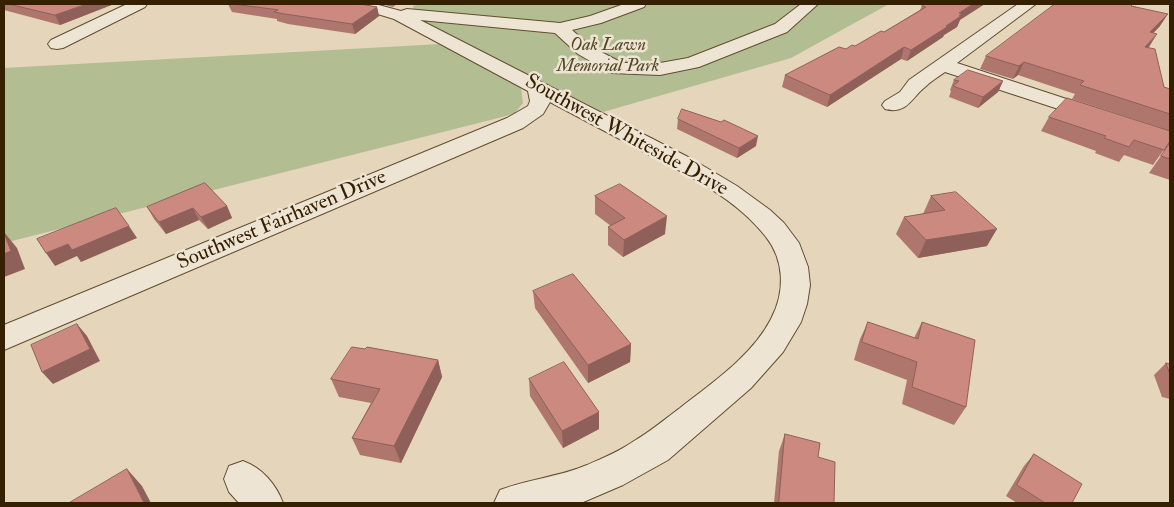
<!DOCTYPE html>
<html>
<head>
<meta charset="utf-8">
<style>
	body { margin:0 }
	#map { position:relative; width:1174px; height:507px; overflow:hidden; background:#e4d5bb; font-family:"IM FELL Double Pica",serif }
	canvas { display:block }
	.frame { position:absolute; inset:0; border:5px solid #352102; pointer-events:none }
</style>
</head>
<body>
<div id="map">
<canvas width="1174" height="507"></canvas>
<div class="frame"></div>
</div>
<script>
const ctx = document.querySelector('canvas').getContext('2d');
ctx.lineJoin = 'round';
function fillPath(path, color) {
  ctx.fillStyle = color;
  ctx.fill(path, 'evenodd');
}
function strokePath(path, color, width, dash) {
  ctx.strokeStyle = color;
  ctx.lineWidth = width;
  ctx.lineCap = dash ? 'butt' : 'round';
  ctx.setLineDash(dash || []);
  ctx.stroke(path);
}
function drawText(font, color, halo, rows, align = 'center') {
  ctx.font = font + ' "IM FELL Double Pica",serif';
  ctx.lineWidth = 5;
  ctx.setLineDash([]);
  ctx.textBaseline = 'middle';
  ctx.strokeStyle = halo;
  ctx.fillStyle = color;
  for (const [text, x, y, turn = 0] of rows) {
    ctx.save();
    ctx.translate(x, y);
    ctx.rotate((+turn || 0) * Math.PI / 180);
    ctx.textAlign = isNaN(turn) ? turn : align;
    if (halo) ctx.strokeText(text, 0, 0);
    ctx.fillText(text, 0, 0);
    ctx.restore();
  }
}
fillPath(new Path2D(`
	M420,4H889L791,58L603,112L416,18L413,6Z
	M441,44L521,88L523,103L514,114L4,243V68Z`), '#b2bd91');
const minor = new Path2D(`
	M127,4H147L145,7L63,48L57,49L51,48L48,44L51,40Z
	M339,4H375L401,11L407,9L560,23L590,16L624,4H646L644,7L601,23L572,30L590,46L622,63H660L688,58L775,24L801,4H818L787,32L699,67L660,75L611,73L578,54L555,33L420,20L690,158L737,186L770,210L784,223L799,243L808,267L810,285L807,304L801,322L783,352L751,388L668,460L623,485L581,503H494L500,490C528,479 559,477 587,465C603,458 620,451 634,441C650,432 665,419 680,408C712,383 752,356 771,319C785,293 785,261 766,237C737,199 688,175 646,153C614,136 582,119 550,102L543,114L523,128L4,350V325L507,118L528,106L530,101L528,91L394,19L371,12L341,7Z
	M1018,4H1036L957,63L1103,111L1106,115L1103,119L1096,121L1089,119L945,72C938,77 931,81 925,87C912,97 907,115 885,109L882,105L885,101L900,92L909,80Z
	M243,461C262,468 276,484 283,503H239L229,492L224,479L229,466Z`);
strokePath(minor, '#614e30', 2);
fillPath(minor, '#ede4d3');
fillPath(new Path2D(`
	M4,4H114L60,25L4,10Z
	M228,4H360L377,7L379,16L355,34L288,24L277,21V19L232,12Z
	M381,4H397L393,7Z
	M922,6L960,20L957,27L944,35L943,37L907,61L901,59L827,107L782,87L785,75L846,49L855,46L884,32L920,10Z
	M1135,6L1160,26L1153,33L1148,48L1164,87L1170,89V141L1153,165L1124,155L1119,162L1095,153L1096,151L1041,131L1049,117L1161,128L1072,99L1075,94L1018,75L1013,79L980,69L986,56Z
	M954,80L1003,81L998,92L978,108L949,97L951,91L950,90Z
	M678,119L756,146L737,158L677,129Z
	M1170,143V180L1149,173Z
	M595,196L665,234L623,257L608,245V227L611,226L595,214Z
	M931,196L987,246L918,258L896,234L904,217L923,214Z
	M227,206L232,218L208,229L199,220L166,234L154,219L147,207Z
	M533,291L631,344L630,362L588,383L535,308Z
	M868,322L914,338L922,322L966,407L954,425L902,404L907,380L854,360L860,339Z
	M365,349L438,360L442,377L401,463L360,455L352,438L371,403L339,397L331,379Z
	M1166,363L1170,364V399L1162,397L1154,375Z
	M529,379L599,412V429L563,448L530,396Z
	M785,434L818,457L834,503H774L779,451Z
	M1034,454L1072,503H1017L1006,496L1024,466Z`), '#af766e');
fillPath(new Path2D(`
	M87,4H114L60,25L55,15Z
	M973,4H985L960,20L957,27L944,35L943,37L907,61L911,50L959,13Z
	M377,7L379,16L355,34L352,24Z
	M1168,14L1160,26L1142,45L1150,32Z
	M1157,34L1149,47L1137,60L1145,47Z
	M904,47L901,59L827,107L830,95Z
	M1024,62L1018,75L1013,79L1019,66Z
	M1003,81L998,92L978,108L983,97Z
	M758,136L756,146L737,158L739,148Z
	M227,206L232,218L208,229L201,217Z
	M193,208L199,220L166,234L159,222Z
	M667,216L665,234L623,257L624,240Z
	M129,226L137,238L81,262L77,256L55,266L46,253L68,244Z
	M997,229L987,246L918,258L926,240Z
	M4,232L17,248L25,269L4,277Z
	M77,324L87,336L100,361L53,384L42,372Z
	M631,344L630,362L588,383V365Z
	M438,360L442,377L401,463L394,446Z
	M599,412V429L563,448L562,431Z
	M127,469L142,486L151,503H144Z`), '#8f605a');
const building = new Path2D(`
	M9,4H87L55,15Z
	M233,4H360L377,7L352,24L285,14L274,12L278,10Z
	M925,4H973L959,13L962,14L959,16H961L946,26L947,27L911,50L904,47L830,95L785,75L839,47L846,49L852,45L855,46L881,31L884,32L926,7L922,6Z
	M1055,4H1133L1131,6L1168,14L1150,32L1157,34L1145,47L1155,49L1164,87L1170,89V114L1080,85L1084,81L1024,62L1019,66L986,56Z
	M968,70L1003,81L983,97L953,86L959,81L954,80Z
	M1067,98L1170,131V141L1164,150L1134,140L1129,147L1104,138L1106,136L1049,117Z
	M682,109L721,122L724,120L758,136L739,148L678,119Z
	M1170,143V159L1161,156Z
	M205,183L227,206L201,217L193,208L159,222L147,207Z
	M620,184L667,216L624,240L608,227L625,218L595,196Z
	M956,192L997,229L926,240L904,217L945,210L931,196Z
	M116,208L129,226L72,250L68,244L46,253L37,239Z
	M4,233L11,251L4,254Z
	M573,274L631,344L588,365L533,291Z
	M868,322L918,339L922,322L975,340L966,407L912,387L917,362L862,342Z
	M77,324L90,349L42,372L31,345Z
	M352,347L365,349L367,347L438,360L394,446L352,438L380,389L331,379Z
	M564,362L599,412L562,431L529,379Z
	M1166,363L1170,364V374Z
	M785,434L820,443L818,457L835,462L834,503H779Z
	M1034,454L1082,484L1072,503H1045L1017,485Z
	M127,469L144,503H69Z`);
fillPath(building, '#cc8980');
strokePath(building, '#8f605a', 1);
drawText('italic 18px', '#544826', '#ede4d3', [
	["Oak Lawn",608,46],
	["Memorial Park",608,67]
]);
drawText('21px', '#352102', '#ede4d3', [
	["Southwest Whiteside Drive",626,136,29],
	["Southwest Fairhaven Drive",282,221,-23]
]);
</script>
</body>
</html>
